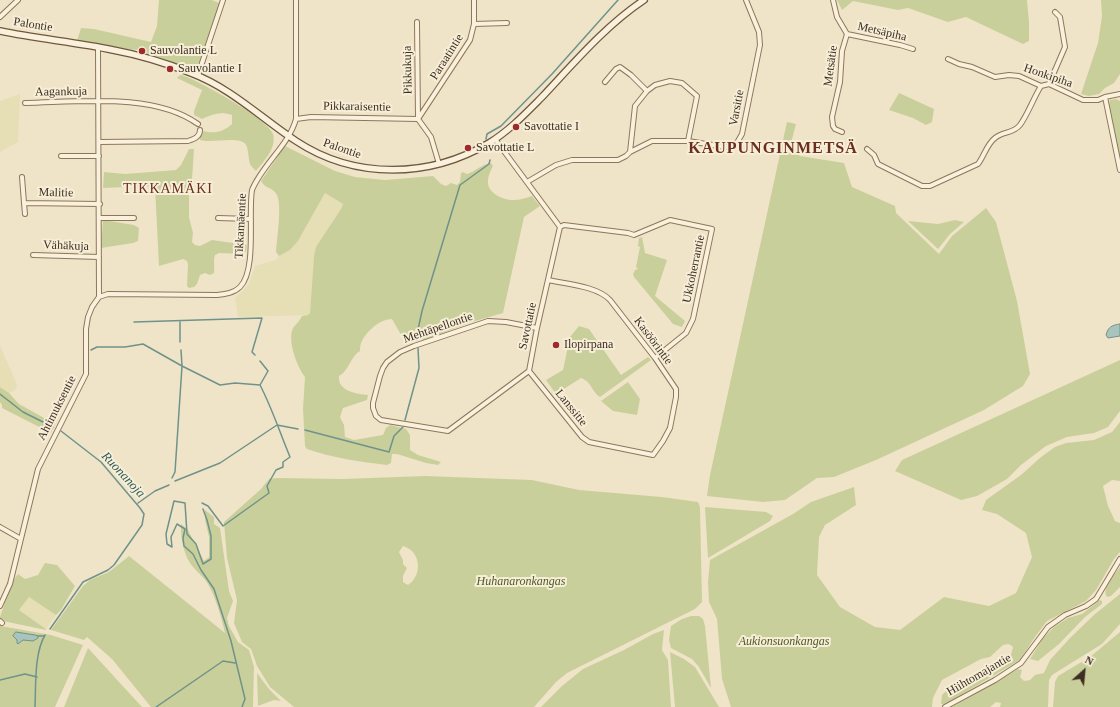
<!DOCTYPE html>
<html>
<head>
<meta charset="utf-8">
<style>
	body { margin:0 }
	#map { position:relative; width:1120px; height:707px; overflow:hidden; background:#f0e4c8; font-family:Georgia,serif }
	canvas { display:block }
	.north { position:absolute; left:1064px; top:651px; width:40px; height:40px; -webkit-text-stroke:3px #f7eed8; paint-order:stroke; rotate:27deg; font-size:11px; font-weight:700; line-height:16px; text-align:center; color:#3d2e20 }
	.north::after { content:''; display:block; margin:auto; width:14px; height:18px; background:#3d2e20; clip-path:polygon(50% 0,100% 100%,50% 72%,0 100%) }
</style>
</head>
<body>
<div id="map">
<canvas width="1120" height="707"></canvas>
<div class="north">N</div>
</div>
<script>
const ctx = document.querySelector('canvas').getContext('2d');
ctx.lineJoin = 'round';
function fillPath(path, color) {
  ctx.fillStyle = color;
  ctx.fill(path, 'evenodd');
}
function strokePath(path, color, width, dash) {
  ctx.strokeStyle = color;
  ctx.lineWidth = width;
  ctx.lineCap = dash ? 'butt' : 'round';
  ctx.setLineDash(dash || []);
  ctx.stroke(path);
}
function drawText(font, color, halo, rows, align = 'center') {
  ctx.font = font + ' Georgia,serif';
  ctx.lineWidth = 4;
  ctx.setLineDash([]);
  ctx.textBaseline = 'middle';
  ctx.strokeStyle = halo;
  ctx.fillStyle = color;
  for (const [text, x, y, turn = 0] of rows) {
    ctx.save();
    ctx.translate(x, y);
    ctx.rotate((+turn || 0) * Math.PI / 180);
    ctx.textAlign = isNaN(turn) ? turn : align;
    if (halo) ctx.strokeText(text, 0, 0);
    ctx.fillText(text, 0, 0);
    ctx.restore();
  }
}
fillPath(new Path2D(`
	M20,94L18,142L0,152V101Z
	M325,193L343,204L341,209L314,256L310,313L308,315L238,317L235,298L249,284L255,266L276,260L279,256L290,250L298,241Z
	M0,346L16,382L17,387L14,391L9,393L0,387Z
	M29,597L56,615L46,629L19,610Z`), '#e6deb5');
fillPath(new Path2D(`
	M159,0H212L219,3V8C213,24 207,52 197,65C194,68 192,68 188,68L153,56L140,50L124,49L77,41L81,28L94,29L151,42L157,26Z
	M837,0H1027L1029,22V41L1023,44L966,17L948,22L908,8L898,10L853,1L842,10Z
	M1101,0H1120V74L1114,83L1105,88L1099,94L1089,96L1081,94L1098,43L1102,16Z
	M181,75C197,79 269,120 273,134C277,148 264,161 256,171C254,169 251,166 250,164C248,158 249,151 246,145C240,135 212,144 200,140V137L203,131C215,134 223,132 232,124V115C221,111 212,114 202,119L194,115V111L202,90L177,78L179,76Z
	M899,93L934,109L932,122L926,125L913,118L889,110Z
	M1116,99L1120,101V160L1109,104L1110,100Z
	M787,122L796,124L790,147L800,156L844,163L852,187L895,206L896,213L939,254L952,236L986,208L996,222L1017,301L1030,374L1023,386L984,410L876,460L834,477L817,478L785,500L763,502L707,496L710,475Z
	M285,146L335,171L355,177L385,180L433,176L441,184L446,186L451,183L457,185L460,182L461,173L463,172L467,174C476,171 482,164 491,163L493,166C491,170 488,176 488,181C487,193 503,200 513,200C520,200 526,198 532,196L540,206L524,217L503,313L468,323L436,336L423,340L420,338L411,342L404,340L392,319C380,319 367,331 362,341C360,344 360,348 360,351C350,357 349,371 339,376C337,391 357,394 368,395L367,400L343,408L340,417L344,425L345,437L354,440L383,435L386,428L390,425L406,429L410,435V450L418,455L441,462L438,465L426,463L397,454H392L391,463L387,465C360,462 334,458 307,449L305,446L303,409L305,377C297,367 287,340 293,328C296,324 299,322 302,316L308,315L310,313L314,256L316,247L341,209L343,204L325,193L298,241L290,250L279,256L276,252C277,238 282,206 277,195C274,188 264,188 261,181Z
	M189,149H194L192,179L187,183L189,185V217L193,233L192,242L195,245L200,246L212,240L247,245L246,251L244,254L219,253L215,255C213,261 215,266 214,273L210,275L205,273L200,275L197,284L194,287L189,288L187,286L188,264L187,261L183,259L159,266L155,187L153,186L103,188L104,172L125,174L176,170L181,165Z
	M103,220L134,225L139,228L138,241L133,243L101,248Z
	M955,220L964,222L950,234L938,249L908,221L938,224Z
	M642,237L645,253L667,260L655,296L685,321L682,327L673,324L634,277L633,274L635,270L638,269L636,267L640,247L638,246L639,238Z
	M579,326L589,329L621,375L648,357L651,360L600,397C590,390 593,383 581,378L556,394L546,380L563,370L570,337Z
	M1120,360V411L1108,427L1094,433L1067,437L1046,446L1021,465L1007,479L977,496L961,500L895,471L902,460Z
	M628,382L640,399L637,415L613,411L601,401Z
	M0,387L9,393L19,404L55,424L51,433L2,408V405L0,402Z
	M1120,422V481L1112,480L1103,486L1108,506L1115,521L1120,523V552L1114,559L1096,590L1086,601L1047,621L1035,637L1020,660L954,699L944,704H941L942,695L946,691L953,696L969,683L976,681L1001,668L1011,655L1013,647L1009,644L1003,645L990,657L981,659L942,680L933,698L932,707H731L722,679L717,619L709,602L708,582L710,560L793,514L811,502L854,487L856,505L825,525L819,537L817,575L840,607L875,627L900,630L944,597L989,606L1016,593L1032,557L1026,533L997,514L982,510L986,500L1021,475L1041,457L1055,447L1066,443L1094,440L1112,432Z
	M425,476L532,480L579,490L662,497L698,502L700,507L702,602L695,609L567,673L556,682L534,707H294L270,687L257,666L251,649L242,642L234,623L237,600L227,558L224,522L261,489L269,479L277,478L343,479ZM403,546C421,551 423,575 408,585L403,582V576L407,568L403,564V560L399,552Z
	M705,507L766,512L773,516L770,521L708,558Z
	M205,510L214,517V524L220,528L229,591L233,601L227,618L229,626L238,642L249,650L254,667L253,707H151L112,659L87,637L84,640L51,630L83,586L90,580L109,572L129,556L225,633C222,620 216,598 209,586C206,579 198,573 193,567C184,557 180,537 181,524L188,530L204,561L209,557V537L205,520Z
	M45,563L57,565L75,586L61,610L56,615L29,597L19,610L46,629V630L3,621L0,617L12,582L18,574L25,579L38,575Z
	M1120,567V587L1111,596L1107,597C1101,588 1115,574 1120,567Z
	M1120,594V624L1102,644L1052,675L1049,680L1048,707H1000L1001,703L996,702L990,707H952L1018,669L1022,670L1020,677L1024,681L1030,680L1035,675L1044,673L1050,660L1070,638L1095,614Z
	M1100,600L1102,601V604L1085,617L1059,644L1038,661L1030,659L1043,638L1054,627L1068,618L1082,614Z
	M691,616H699L703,619L705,626L711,688L699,667L692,659L671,648L669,640L671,626L682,619Z
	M0,624L1,626L51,635L83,645L55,707H0Z
	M664,630L662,650L668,660L671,707H541L562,686L583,669L624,650L653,634Z
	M1120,632V707H1053L1055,682L1058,676L1090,657Z
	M88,648L142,707H64Z
	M670,652L684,659L695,667L719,707H675Z
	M257,673L269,689L281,701L274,700L258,706Z`), '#c9cf9b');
const water = new Path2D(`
	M1120,324V336L1108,338L1106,335C1108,327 1112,325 1120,324Z
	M16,632L35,635L38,636V638L33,641L23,640L18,644L17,643V640L13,636Z`);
fillPath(water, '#a9c4bc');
strokePath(water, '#6f938a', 1);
strokePath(new Path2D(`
	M486,139L487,134L501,126L552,74L618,0
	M134,322L262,318L252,352L255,355
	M180,322V342
	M417,340V334L422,311L460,185L489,164L490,160
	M91,350L97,347H125L143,344L182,366L220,385L235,383L260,385
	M0,394L23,412L53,427
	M405,420L419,368L418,348
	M305,430L389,452L394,436L403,427
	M172,478L175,472L182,366L181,350
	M175,481L220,463L277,425L298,429
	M138,503L155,491L169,485
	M202,503L208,506L223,526L269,493L267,486L276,470L283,467V462L290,457C280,433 272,408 260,385L268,371L260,361
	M203,509L207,520L211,536V559L203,564L196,544L187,534L185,503L174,501L166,534L167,544L172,547L171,537L177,524L185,529L183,538L184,546L193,554L201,570L214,589L231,641L245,699L242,707
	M50,629L83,582L108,570L114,565L142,525L144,514L140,508L101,462L61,431
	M38,636H44
	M0,680L25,674L37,677
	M35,707C36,685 34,654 45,635
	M156,707L223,661L235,663`), '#6f938a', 1.5);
const street = new Path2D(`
	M833,0L837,17L847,34L842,51L840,82L832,117L833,126L835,129L842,132
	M0,17L18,0
	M417,22L418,118
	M474,24L507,23
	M847,34L900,45L913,49
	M948,59L959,64L972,67L995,77L1009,75L1019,76L1041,86L1049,84L1083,100H1098L1105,97L1120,94
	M198,75L223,0
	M605,82L616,69L620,67L631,75L647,91
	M1049,84L1065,47L1060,17L1055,12
	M1105,97L1120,170
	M25,103C77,102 154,92 198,124
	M296,119L311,117L418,119
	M418,119L470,40L474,24V0
	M418,119L431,137L439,164
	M495,139L560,227L537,328L529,371L448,431L381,420L376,416L373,408V403L380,376L383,368L387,362L400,352L414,346L488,321L506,322L537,328
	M99,142L188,141C194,139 200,137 200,130
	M867,149L874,155L878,164L922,186H930L978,164C984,156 987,144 995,138C1003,131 1013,134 1020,125C1028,114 1033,99 1041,86
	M630,152L635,106L647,91L655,85L670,81L682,83L697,96L688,141
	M61,156H99
	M22,177L24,203
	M527,182L556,165L572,160H618L626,156L630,152L652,141H688L725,147L733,146L738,141L742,134L760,45L759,32L746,0
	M25,214L24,203L100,204
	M100,218H134
	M218,218L251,219
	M560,227L564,225L628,233L634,235L670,220L712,229L693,319L686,333L655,358
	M33,255L99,257
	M99,297L108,294L217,295C226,294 234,293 240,287C257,270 248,214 252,190C262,165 289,145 296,119V0
	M529,371L582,437L589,442L653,455L663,441L670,428L676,397V389L655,358L610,300C597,286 566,284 548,280
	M0,527L21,539
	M0,606L10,584L38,469L86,374V329L88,317L92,307L99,297L98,47
	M0,621L2,623
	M945,707L995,680L1021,663L1048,627L1065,615L1086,606L1096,599L1120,559`);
const secondary = new Path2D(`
	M0,31C37,39 76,42 113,50C140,55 166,63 191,73C231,88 261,118 296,141C355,180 430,178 489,143C509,131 526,113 542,97C574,63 605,26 644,0`);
strokePath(street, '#8d765c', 6);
strokePath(secondary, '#6f573f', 8);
strokePath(street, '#faf1dc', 4);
strokePath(secondary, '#faf1dc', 5.5);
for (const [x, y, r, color] of [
	[142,51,4,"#9e2a2b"],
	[170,69,4,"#9e2a2b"],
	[516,127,4,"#9e2a2b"],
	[468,148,4,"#9e2a2b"],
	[556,345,4,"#9e2a2b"]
]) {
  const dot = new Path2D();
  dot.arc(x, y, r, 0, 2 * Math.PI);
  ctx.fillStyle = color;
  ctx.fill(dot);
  strokePath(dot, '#f7eed8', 1.5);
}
drawText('12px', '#3d2e20', '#f7eed8', [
	["Palontie",33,25,9],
	["Metsäpiha",882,32,13],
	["Paraatintie",447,57,-58],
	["Metsätie",831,66,-82],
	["Pikkukuja",408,70,-91],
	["Honkipiha",1048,76,19],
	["Aagankuja",61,92,-1],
	["Pikkaraisentie",357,107,1],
	["Varsitie",737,108,-79],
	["Palontie",342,149,19],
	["Malitie",56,193,1],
	["Tikkamäentie",241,226,-87],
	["Vähäkuja",66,246,2],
	["Ukkoherrantie",694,269,-78],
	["Savottatie",528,326,-78],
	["Mehtäpellontie",438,328,-19],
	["Kasöörintie",653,341,53],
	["Ahtimuksentie",57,408,-63],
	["Lanssitie",571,408,51],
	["Hiihtomajantie",979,675,-30]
]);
drawText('12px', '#3d2e20', '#f7eed8', [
	["Sauvolantie L",150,51],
	["Sauvolantie I",178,69],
	["Savottatie I",524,127],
	["Savottatie L",476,148],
	["Ilopirpana",564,345]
], 'left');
drawText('italic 12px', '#4d5a26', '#f7eed8', [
	["Huhanaronkangas",521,582],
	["Aukionsuonkangas",784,642]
]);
drawText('italic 13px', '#2f5d5a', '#f7eed8', [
	["Ruonanoja",123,475,47]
]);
ctx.letterSpacing = '1px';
drawText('14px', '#6b2e1e', '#f7eed8', [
	["TIKKAMÄKI",168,189]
]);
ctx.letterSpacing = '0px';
ctx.letterSpacing = '1px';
drawText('bold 16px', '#6b2e1e', '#f7eed8', [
	["KAUPUNGINMETSÄ",773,149]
]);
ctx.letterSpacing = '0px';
</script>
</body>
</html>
